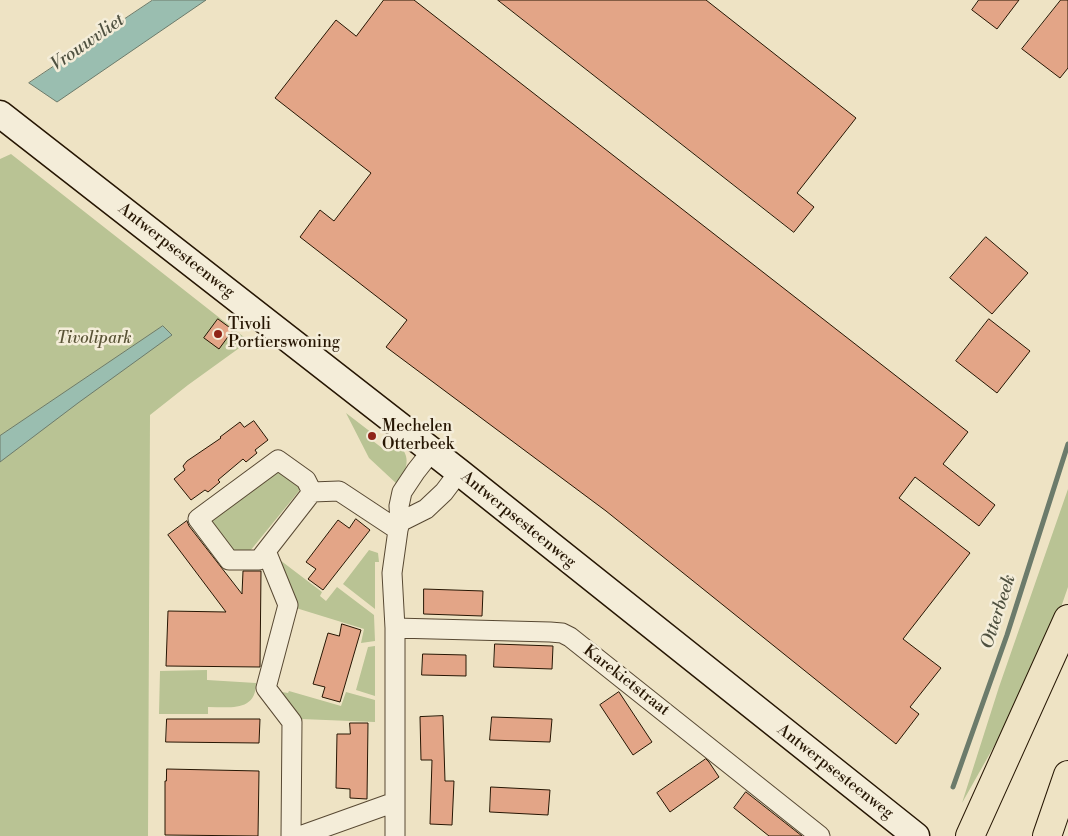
<!DOCTYPE html>
<html>
<head>
<meta charset="utf-8">
<style>
	body { margin:0 }
	canvas { display:block; background:#eee3c4 }
</style>
</head>
<body>
<canvas width="1068" height="836"></canvas>
<script>
const ctx = document.querySelector('canvas').getContext('2d');
ctx.lineJoin = 'round';
function fillPath(path, color) {
  ctx.fillStyle = color;
  ctx.fill(path, 'evenodd');
}
function strokePath(path, color, width, dash) {
  ctx.strokeStyle = color;
  ctx.lineWidth = width;
  ctx.lineCap = dash ? 'butt' : 'round';
  ctx.setLineDash(dash || []);
  ctx.stroke(path);
}
function drawText(font, color, halo, rows, align = 'center') {
  ctx.font = font + ' "Libre Bodoni",serif';
  ctx.lineWidth = 5;
  ctx.setLineDash([]);
  ctx.textBaseline = 'middle';
  ctx.strokeStyle = halo;
  ctx.fillStyle = color;
  for (const [text, x, y, turn = 0] of rows) {
    ctx.save();
    ctx.translate(x, y);
    ctx.rotate((+turn || 0) * Math.PI / 180);
    ctx.textAlign = isNaN(turn) ? turn : align;
    if (halo) ctx.strokeText(text, 0, 0);
    ctx.fillText(text, 0, 0);
    ctx.restore();
  }
}
fillPath(new Path2D(`
	M11,154L249,341L188,385L150,415L148,836H0V159Z
	M346,413L372,433L369,438L386,451L394,442C397,444 401,447 403,450C411,461 404,474 398,485L369,458Z
	M275,472H279L299,487V491L250,551H234L211,521Z
	M1068,489V587L1059,613L1024,693L962,803L999,687Z
	M369,550L378,553L379,562H375V609L343,584Z
	M276,557L322,592L320,596L326,601L337,587L374,615L375,641L361,643L364,629L296,608Z
	M375,646V696L356,690L368,647Z
	M207,670V680L256,683C256,712 230,707 208,707V714H159L160,671Z
	M276,691L288,693L289,691L341,706L346,692L375,700V722L301,719Z`), '#b9c394');
const water = new Path2D(`
	M153,0H206L57,102L29,83Z
	M163,326L172,335L78,403L0,462V436Z`);
fillPath(water, '#9abeb0');
strokePath(water, '#6c7b6b', 1);
strokePath(new Path2D(`
	M953,787L1007,635L1068,444`), '#6c7b6b', 5);
const building = new Path2D(`
	M384,0H414L968,432L943,464L995,505L979,526L915,477L899,498L970,553L903,639L941,668L910,707L919,714L896,744L606,511L386,347L407,320L300,237L320,210L334,221L371,173L275,98L336,20L356,36Z
	M498,0H706L856,118L797,193L814,207L794,232Z
	M979,0H1019L997,29L972,10Z
	M1061,0H1068V68L1060,78L1022,49Z
	M986,237L1028,273L992,314L950,278Z
	M218,319L233,330L219,349L204,338Z
	M989,319L1030,351L997,393L956,361Z
	M254,421L268,440L255,450L257,453L246,462L243,459L218,480L220,482L208,492L205,490L191,500L174,479L185,470L183,466L187,461L221,438L220,437L240,422L244,427Z
	M356,519L370,530L323,590L308,579L316,569L306,562L338,520L349,528Z
	M187,521L189,526L242,594L243,571H261L260,667L166,666L168,611L226,612L168,535Z
	M424,589L483,591L482,616L424,614Z
	M342,624L361,630L340,702L322,697L325,687L313,684L328,633L339,636Z
	M495,644L553,646L552,669L494,667Z
	M423,654L466,655V676L422,675Z
	M619,692L652,742L633,755L600,705Z
	M443,716L445,781H454L452,825L430,824L432,760H421L420,717Z
	M492,717L552,719L550,742L490,740Z
	M167,719H260L259,743L166,742Z
	M350,723H368L367,799L350,798V789L336,788L337,734H350Z
	M706,759L709,762L719,777L670,812L657,793Z
	M167,769L259,771L258,836L165,835V781H166Z
	M491,787L550,790L548,815L490,812Z
	M746,792L802,836H769L734,808Z`);
fillPath(building, '#e3a587');
strokePath(building, '#261603', 1);
const minor = new Path2D(`
	M312,492L306,480L278,460L198,519L229,560H259L312,492L339,491L398,530
	M400,522L426,509L444,492L459,472
	M266,551L288,605L266,688L292,722L291,836
	M395,628L550,632L562,633L570,637L820,836
	M300,836L395,802
	M395,836V628L392,573L398,530L400,522L399,506L402,492L416,471L431,452`);
const secondary = new Path2D(`
	M0,114L459,472L916,836`);
const trunk = new Path2D(`
	M970,836L1068,619
	M1047,836L1068,775`);
strokePath(minor, '#584933', 21);
strokePath(secondary, '#261603', 29);
strokePath(trunk, '#261603', 30);
strokePath(minor, '#f4edd9', 19);
strokePath(secondary, '#f4edd9', 26);
strokePath(trunk, '#eee3c4', 28);
for (const [x, y, r, color] of [
	[218,334,5,"#8f2418"],
	[372,436,5,"#8f2418"]
]) {
  const dot = new Path2D();
  dot.arc(x, y, r, 0, 2 * Math.PI);
  ctx.fillStyle = color;
  ctx.fill(dot);
  strokePath(dot, '#f4edd9', 2);
}
drawText('16px', '#261603', '#f4edd9', [
	["Antwerpsesteenweg",176,251,38],
	["Antwerpsesteenweg",518,520,39],
	["Karekietstraat",626,681,38],
	["Antwerpsesteenweg",835,772,38]
]);
drawText('16px', '#261603', '#f4edd9', [
	["Tivoli",228,325],
	["Portierswoning",228,343],
	["Mechelen",382,427],
	["Otterbeek",382,445]
], 'left');
drawText('italic 16px', '#595336', '#f4edd9', [
	["Tivolipark",94,339]
]);
drawText('italic 18px', '#4f5140', '#f4edd9', [
	["Vrouwvliet",88,43,-35],
	["Otterbeek",999,612,-72]
]);
</script>
</body>
</html>
